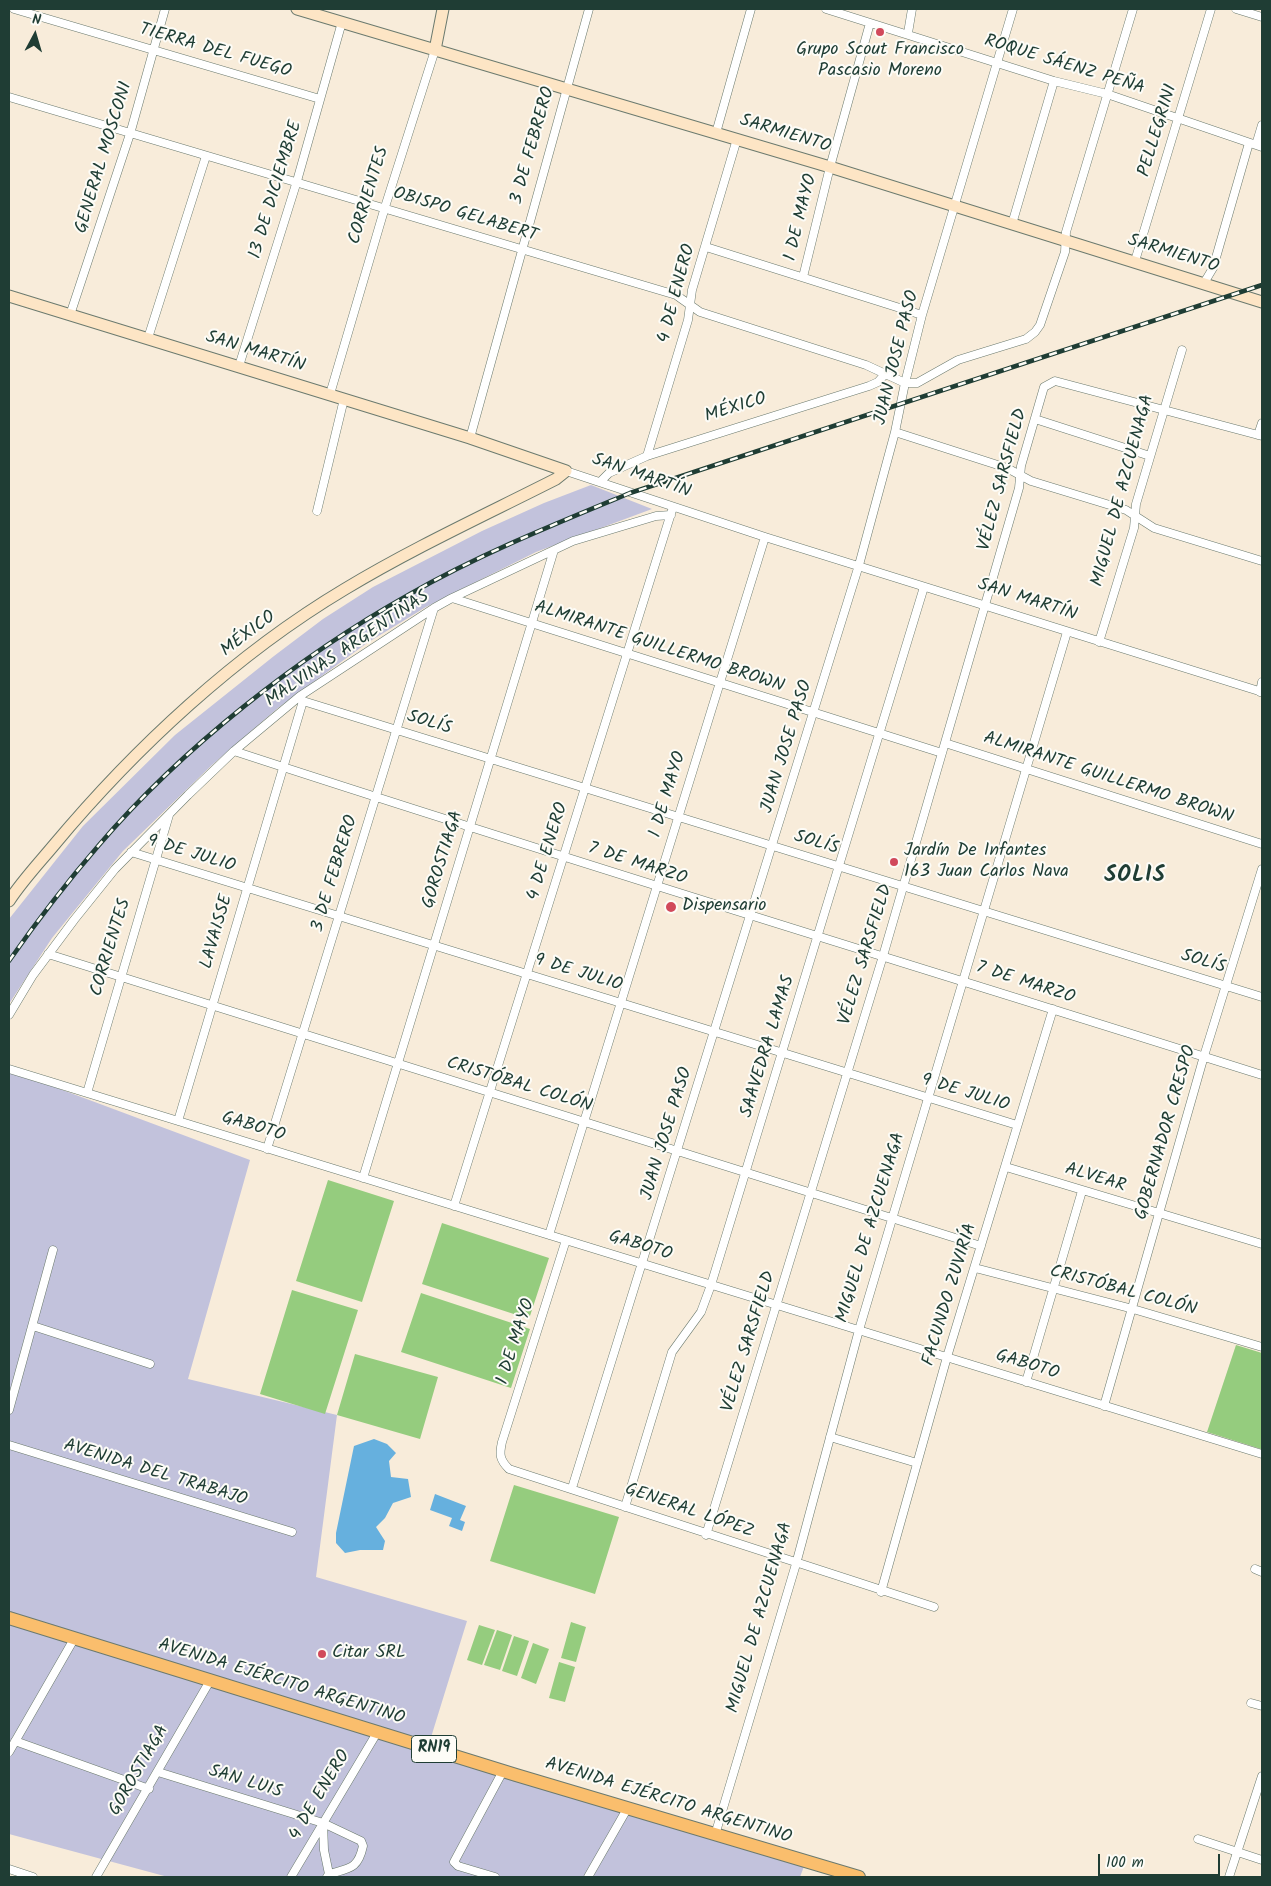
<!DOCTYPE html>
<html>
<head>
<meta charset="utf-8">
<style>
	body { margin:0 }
	#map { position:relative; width:1271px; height:1886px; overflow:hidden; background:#f8ecda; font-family:Kalam,sans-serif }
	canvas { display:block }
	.frame { position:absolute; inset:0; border:10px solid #1f3d34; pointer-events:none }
	.north { position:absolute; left:10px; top:10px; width:50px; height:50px; -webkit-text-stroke:4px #fdfcf7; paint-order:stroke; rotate:6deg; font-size:14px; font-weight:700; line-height:20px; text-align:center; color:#1f3d34 }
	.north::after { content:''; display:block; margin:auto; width:18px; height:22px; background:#1f3d34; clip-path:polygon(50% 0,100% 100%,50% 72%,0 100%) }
	.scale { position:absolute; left:1098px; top:1854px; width:122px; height:22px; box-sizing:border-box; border:2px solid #1f3d34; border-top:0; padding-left:6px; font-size:15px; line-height:18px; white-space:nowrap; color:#1f3d34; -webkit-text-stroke:4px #fdfcf7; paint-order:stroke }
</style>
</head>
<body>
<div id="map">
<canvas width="1271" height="1886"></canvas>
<div class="frame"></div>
<div class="north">N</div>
<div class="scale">100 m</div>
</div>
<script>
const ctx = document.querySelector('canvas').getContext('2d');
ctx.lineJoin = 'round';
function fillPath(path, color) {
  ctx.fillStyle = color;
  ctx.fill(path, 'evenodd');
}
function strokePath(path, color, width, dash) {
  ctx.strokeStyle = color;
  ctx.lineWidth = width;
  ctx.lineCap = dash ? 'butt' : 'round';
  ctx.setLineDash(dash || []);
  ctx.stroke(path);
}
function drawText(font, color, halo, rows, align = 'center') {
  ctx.font = font + ' Kalam,sans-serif';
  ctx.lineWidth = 4;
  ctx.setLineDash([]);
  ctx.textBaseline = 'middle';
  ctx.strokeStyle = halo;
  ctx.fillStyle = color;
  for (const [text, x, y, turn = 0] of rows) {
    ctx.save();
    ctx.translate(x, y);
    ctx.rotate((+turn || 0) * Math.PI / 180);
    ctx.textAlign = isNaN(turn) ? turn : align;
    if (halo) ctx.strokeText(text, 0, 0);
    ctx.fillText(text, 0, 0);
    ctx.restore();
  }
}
fillPath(new Path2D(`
	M591,485L652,509L536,552L426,607L367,643L278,708L212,765L123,851L52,938L9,1004V919L83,826L175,735L274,656L323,619L373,587L482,531L544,503Z
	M9,1070L250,1160L188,1379L337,1415L316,1577L467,1621L428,1747L806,1861L800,1877H168L9,1834Z`), '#c2c2dc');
fillPath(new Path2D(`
	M328,1180L394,1201L362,1302L296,1281Z
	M442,1223L549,1258L529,1319L422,1284Z
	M292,1290L358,1310L325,1414L260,1394Z
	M421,1293L530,1329L511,1388L401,1352Z
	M1236,1345L1262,1353L1261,1449L1207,1432Z
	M355,1354L438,1377L420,1439L337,1415Z
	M514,1485L619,1517L595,1594L490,1561Z
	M571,1622L586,1627L576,1662L561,1658Z
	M479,1625L495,1630L482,1665L467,1660Z
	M497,1630L512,1635L500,1670L484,1665Z
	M514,1636L529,1641L517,1676L502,1671Z
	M533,1643L549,1649L536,1684L521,1678Z
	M559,1662L575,1667L565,1702L549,1698Z`), '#95cc7e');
fillPath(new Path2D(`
	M374,1439L387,1444L396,1453L389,1461L391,1477L408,1479L411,1497L393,1503L385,1518L376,1527L385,1541L383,1550H360L345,1553L336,1543V1533L354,1446Z
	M435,1494L466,1506L460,1520L465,1522L462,1531L449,1526L452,1518L430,1510Z`), '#66b0de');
const street = new Path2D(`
	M14,9L320,99
	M826,9L1054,81L1107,94L1262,147
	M1236,9L1262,17
	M908,33L912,9
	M9,97L676,295L700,312L866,365L905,383H917L958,360L1026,339L1035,332L1040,325L1065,252L1066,232L1133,9
	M716,133L751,9
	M1256,145L1262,125
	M1012,224L1054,81
	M706,247L922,315
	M1135,261L1211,9
	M803,277L830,167L870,23
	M1204,283L1213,268L1249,143
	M70,315L130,134L165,9
	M148,338L206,156
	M239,366L297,181L342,22
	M330,394L385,207L435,50
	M1035,419L1150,456
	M895,432L1007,468L1031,481L1126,510L1154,528L1262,561
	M1258,435L1262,423
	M470,438L589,9
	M647,456L688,320L692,290L737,139
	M566,471L765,537L1262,692
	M600,482L609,473L647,456L869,386L878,382L885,374
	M317,511L344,399
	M452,598L942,753
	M1099,642L1134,528L1136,504L1182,350
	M1260,692L1262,682
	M303,701L1262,997
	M945,743L1262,844
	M234,751C576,863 920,967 1262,1075
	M131,852L1017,1125
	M48,954L981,1246
	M9,1015L33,975L74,920L115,869L188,795L234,751L300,696L434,608L452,598L573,541L656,516L671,515
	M9,1069L1262,1454
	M87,1093L169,815
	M178,1121L303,701L301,698
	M267,1149L434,608
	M1006,1167L1262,1244
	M363,1178L554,550
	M454,1206L673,507
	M549,1235L765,537
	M566,1240L502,1442C499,1455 500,1460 509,1469L934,1607
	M975,1268L1133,1309L1262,1347
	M33,1326L150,1364
	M1026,1382L1082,1191
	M1104,1406L1204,1056L1262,869
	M9,1410L53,1250
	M830,1437L917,1463
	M9,1445L292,1532
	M572,1488L859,565L895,432L905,383L922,315L1013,9
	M625,1507L672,1352L701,1312L711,1285L924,587
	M706,1535L883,956L1019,488L1021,466L1044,387L1055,381L1262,436
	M1255,1569L1262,1572
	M881,1592L947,1357L1053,1009
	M1251,1703L1262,1706
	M15,1741L149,1789
	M9,1752L74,1639
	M158,1772L323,1823L361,1841L363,1846C358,1869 350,1868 329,1874
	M323,1823L324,1850L329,1874L327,1877
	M715,1835L796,1564L859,1330L1067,632
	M1198,1839L1262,1860
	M9,1869L33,1877
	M96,1877L211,1679
	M291,1877L378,1731
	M495,1877L458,1866L454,1862L503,1771
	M588,1877L627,1809
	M1229,1877L1262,1776`);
const secondary = new Path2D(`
	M297,9L830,167L1262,302
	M435,50L443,9
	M9,296L470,438L566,471
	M9,901C22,881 39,863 54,845C135,748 236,654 345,589C413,548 485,515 556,479L566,471`);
const primary = new Path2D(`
	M9,1618L516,1775L859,1877`);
strokePath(street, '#6b7a6e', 9);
strokePath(secondary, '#6b7a6e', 13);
strokePath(primary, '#6b7a6e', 14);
strokePath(street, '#fff', 8);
strokePath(secondary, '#fde5c5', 11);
strokePath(primary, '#fabe6d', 12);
const rail = new Path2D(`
	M9,961C37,921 67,882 99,845C182,748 299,656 410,594C480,554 555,524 630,493L1262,285`);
strokePath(rail, '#1f3d34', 4.5);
strokePath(rail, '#fdfcf7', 2.5, [8]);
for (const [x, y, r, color] of [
	[880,32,5,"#d1495b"],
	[894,862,5,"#d1495b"],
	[671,907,6,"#d1495b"],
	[322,1654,5,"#d1495b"]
]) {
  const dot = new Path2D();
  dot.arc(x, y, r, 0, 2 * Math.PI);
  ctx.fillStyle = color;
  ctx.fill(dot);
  strokePath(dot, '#fdfcf7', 2);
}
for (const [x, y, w] of [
	[434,1749,45]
]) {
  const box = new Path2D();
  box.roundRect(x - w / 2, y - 13.5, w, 27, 4);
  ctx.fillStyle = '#fdfcf7';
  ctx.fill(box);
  strokePath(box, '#1f3d34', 1);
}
drawText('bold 16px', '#1f3d34', null, [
	["RN19",434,1749]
]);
drawText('18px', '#1f3d34', '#fdfcf7', [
	["Grupo Scout Francisco",880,51,"center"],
	["Pascasio Moreno",880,72,"center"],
	["Jardín De Infantes",904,852],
	["163 Juan Carlos Nava",904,873],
	["Dispensario",682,907],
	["Citar SRL",332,1654]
], 'left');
drawText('18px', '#1f3d34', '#fdfcf7', [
	["TIERRA DEL FUEGO",215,52,16],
	["ROQUE SÁENZ PEÑA",1064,66,17],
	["PELLEGRINI",1159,131,-73],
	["SARMIENTO",785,135,17],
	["3 DE FEBRERO",534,146,-74],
	["GENERAL MOSCONI",105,158,-73],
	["13 DE DICIEMBRE",277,190,-73],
	["CORRIENTES",370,196,-73],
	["OBISPO GELABERT",465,216,17],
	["1 DE MAYO",802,218,-76],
	["SARMIENTO",1173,255,17],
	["4 DE ENERO",678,294,-75],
	["SAN MARTÍN",255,353,17],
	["JUAN JOSE PASO",898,358,-76],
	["MÉXICO",736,409,-17],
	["SAN MARTÍN",641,477,19],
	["VÉLEZ SARSFIELD",1004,480,-75],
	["MIGUEL DE AZCUENAGA",1124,491,-75],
	["SAN MARTÍN",1027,601,18],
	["MÉXICO",249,635,-37],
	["ALMIRANTE GUILLERMO BROWN",659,648,18],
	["MALVINAS ARGENTINAS",348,650,-34],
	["SOLÍS",429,724,17],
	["JUAN JOSE PASO",788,747,-73],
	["ALMIRANTE GUILLERMO BROWN",1108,779,18],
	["1 DE MAYO",669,795,-73],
	["SOLÍS",816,844,17],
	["4 DE ENERO",549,852,-73],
	["9 DE JULIO",191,855,17],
	["GOROSTIAGA",444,860,-73],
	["7 DE MARZO",637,865,18],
	["3 DE FEBRERO",336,874,-73],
	["LAVAISSE",218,932,-74],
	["CORRIENTES",112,948,-73],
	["VÉLEZ SARSFIELD",867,955,-73],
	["SOLÍS",1203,963,17],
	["9 DE JULIO",578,974,17],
	["7 DE MARZO",1025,984,18],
	["SAAVEDRA LAMAS",769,1047,-73],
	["CRISTÓBAL COLÓN",519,1086,17],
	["9 DE JULIO",965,1094,17],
	["GABOTO",253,1128,17],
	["GOBERNADOR CRESPO",1167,1133,-74],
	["JUAN JOSE PASO",668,1134,-73],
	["ALVEAR",1095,1179,17],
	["MIGUEL DE AZCUENAGA",872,1228,-73],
	["GABOTO",640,1247,17],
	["CRISTÓBAL COLÓN",1123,1292,15],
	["FACUNDO ZUVIRÍA",951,1295,-73],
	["1 DE MAYO",517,1342,-72],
	["VÉLEZ SARSFIELD",750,1342,-73],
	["GABOTO",1027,1366,17],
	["AVENIDA DEL TRABAJO",155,1474,17],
	["GENERAL LÓPEZ",689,1512,19],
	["MIGUEL DE AZCUENAGA",761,1618,-74],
	["AVENIDA EJÉRCITO ARGENTINO",281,1683,17],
	["GOROSTIAGA",140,1771,-60],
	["SAN LUIS",245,1783,17],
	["4 DE ENERO",321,1796,-59],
	["AVENIDA EJÉRCITO ARGENTINO",668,1802,17]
]);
ctx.letterSpacing = '1px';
drawText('bold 22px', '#1f3d34', '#fdfcf7', [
	["SOLIS",1135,877]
]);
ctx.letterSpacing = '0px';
</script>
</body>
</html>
